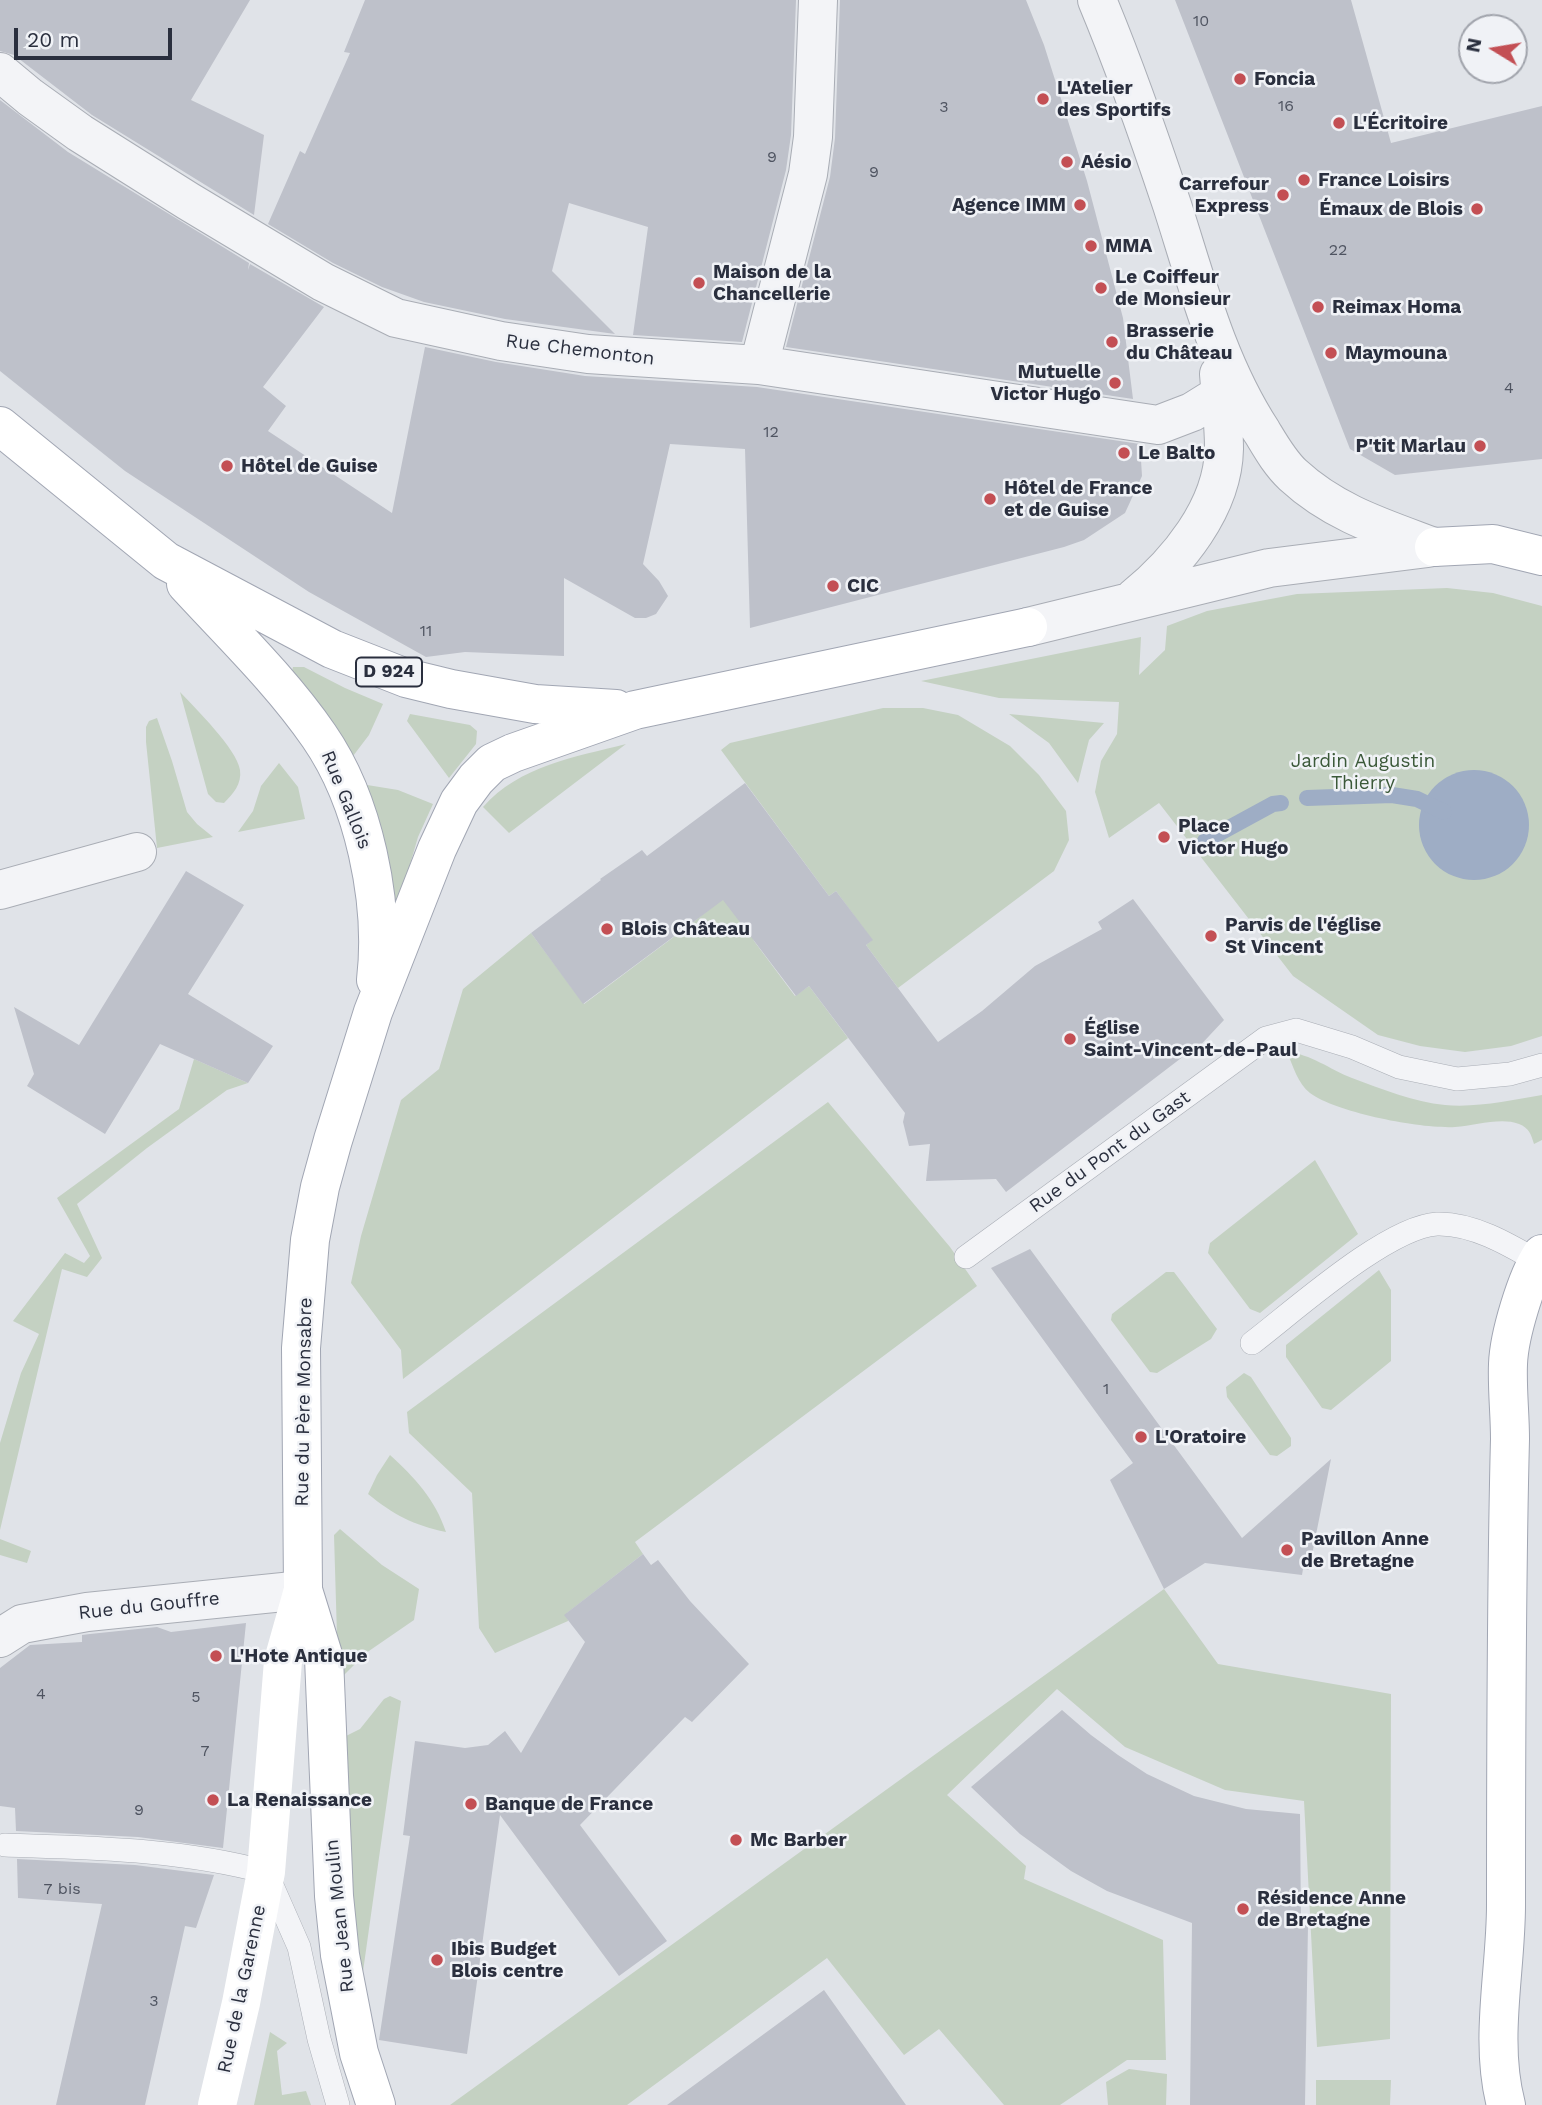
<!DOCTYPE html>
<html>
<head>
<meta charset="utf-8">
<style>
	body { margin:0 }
	#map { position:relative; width:1542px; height:2105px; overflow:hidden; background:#e0e3e8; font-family:"Work Sans",sans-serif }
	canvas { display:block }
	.north { position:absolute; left:1458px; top:14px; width:70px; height:70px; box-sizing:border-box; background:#f0f2f6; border:2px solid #a1a4ac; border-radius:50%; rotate:281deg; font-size:19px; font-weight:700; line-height:28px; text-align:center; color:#2a2f3e }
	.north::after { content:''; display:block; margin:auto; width:24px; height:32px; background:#c34f54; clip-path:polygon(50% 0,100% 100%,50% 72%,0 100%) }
	.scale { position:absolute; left:14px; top:28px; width:158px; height:32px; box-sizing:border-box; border:4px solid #2a2f3e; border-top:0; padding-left:9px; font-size:21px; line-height:24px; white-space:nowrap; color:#2a2f3e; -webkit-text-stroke:5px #f0f2f6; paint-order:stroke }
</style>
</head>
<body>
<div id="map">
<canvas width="1542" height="2105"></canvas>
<div class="north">N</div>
<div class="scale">20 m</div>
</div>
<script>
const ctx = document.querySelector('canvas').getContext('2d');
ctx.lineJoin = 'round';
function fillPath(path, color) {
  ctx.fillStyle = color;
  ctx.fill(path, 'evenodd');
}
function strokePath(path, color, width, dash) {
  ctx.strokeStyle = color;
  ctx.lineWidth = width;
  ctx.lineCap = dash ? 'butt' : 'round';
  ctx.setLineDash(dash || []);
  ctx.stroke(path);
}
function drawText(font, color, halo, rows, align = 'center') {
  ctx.font = font + ' "Work Sans",sans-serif';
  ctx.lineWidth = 5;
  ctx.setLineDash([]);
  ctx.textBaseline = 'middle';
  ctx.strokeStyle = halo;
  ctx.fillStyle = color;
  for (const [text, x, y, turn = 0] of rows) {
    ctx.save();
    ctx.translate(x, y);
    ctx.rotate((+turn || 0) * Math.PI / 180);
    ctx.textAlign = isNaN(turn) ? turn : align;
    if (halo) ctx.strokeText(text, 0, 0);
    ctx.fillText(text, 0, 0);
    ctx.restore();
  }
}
fillPath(new Path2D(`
	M1447,588L1493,593L1542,606V1036L1511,1046L1465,1052L1420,1046L1378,1035L1293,976L1159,803L1109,838L1095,792L1101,761L1117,734L1119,702L999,698L921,681L1141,637L1139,675L1165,650L1167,626L1207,611L1297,594Z
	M293,667H304L345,688L383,704L369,735L350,760L290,680Z
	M180,692C195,708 237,749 240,770C242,784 233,794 224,803L216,802L208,794Z
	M883,708H923L958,715L1010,746L1039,775L1066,811L1069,840L1054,871L898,988L866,945L872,940L836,891L829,896L721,750L730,743Z
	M410,714L470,725L477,731L476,744L449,778L407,721Z
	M1009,714L1104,723L1089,740L1078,783L1049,743Z
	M157,718L172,761L187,812L197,824L213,837L157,848L146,742V727L149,721Z
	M626,744L509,833L483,807C519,766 575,757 626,744Z
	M279,763L298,787L305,819L238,832L253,811L261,786Z
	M361,784L398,790L433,804L418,837L393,923Z
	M736,887L754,941L795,996L809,986L848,1038L403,1379L401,1350L351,1283L361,1236L401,1100L439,1069L463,989L531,933L584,1004L691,924Z
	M1287,1052C1311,1054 1329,1069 1352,1078C1382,1089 1413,1102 1445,1105C1477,1108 1511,1100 1542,1095V1140L1534,1144C1531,1134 1529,1128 1519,1124C1500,1117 1475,1126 1455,1127C1422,1129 1337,1113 1310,1093C1298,1084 1293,1066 1287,1052Z
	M194,1059L248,1083L227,1090L147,1148L77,1204L102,1258L87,1277L62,1269L0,1530V1443L21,1373L39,1334L13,1321L65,1253L84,1263L90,1256L57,1198L179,1109Z
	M828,1102L950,1247L977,1286L635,1542L643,1554L567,1613L568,1621L495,1653L479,1628L472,1493L409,1433L407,1412Z
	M1315,1160L1358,1234L1260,1313L1250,1309L1208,1253L1210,1243Z
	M1379,1270L1391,1290V1361L1331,1410L1322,1408L1286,1357V1345Z
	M1166,1272H1174L1217,1329L1211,1339L1157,1373L1150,1372L1111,1320L1112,1314Z
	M1244,1373L1251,1377L1291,1438V1446L1277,1456L1270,1455L1227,1397L1226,1387Z
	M390,1455C415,1478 435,1499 446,1532C413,1525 394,1515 368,1494L377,1475Z
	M340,1529L382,1565L419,1589L414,1620L366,1653L344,1675L338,1670L334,1535Z
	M0,1539L31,1551L27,1563L0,1555Z
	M1164,1589L1218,1664L1391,1694L1390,2039L1317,2047L1304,1801L1225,1790L1125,1747L1057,1689L947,1795L1026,1866L1024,1879L1163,1940L1166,2060H1127L1060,2105H1004L939,2029L904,2055L827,1958L627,2105H450Z
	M390,1696L401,1701L359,2000L345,1901L344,1737L360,1729L384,1699Z
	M270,2032L287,2043L277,2051L282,2095L306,2091L311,2105H254Z
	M1129,2069L1167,2074L1166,2105H1108L1106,2082Z
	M1316,2080H1391L1390,2105H1316Z`), '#c4d1c2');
fillPath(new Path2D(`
	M1419 825a55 55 0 1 1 110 0a55 55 0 1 1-110 0Z`), '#9eadc5');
strokePath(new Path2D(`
	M1307,798L1392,795L1417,799L1444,812
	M1205,841L1273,804L1281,803`), '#9eadc5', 16);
fillPath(new Path2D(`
	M0,0H250L191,100L264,135L254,215L92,115L14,55L0,51Z
	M365,0H796L791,135L786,170L742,342L633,335L648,227L569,203L552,271L615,334L505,319L424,302L382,287L333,263L268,224L300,151L305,154L350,53L344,52Z
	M840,0H1026L1044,45L1087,181L1123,318L1133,399L786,347L830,177L835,138Z
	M1175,0H1351L1391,143L1542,106V459L1395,475L1350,449Z
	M0,100L68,152L249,263L248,270L250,264L324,307L263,387L286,406L268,431L392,513L425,347L496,362L585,376L757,387L1140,444L1142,476L1125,513L1084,540L1064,547L750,628L745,449L670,444L643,564L659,581L668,596L656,614L646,618H635L564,578V656L465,652L426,657L309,592L125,471L0,371Z
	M745,783L829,896L836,891L873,940L866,945L938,1042L982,1011L1035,966L1102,929L1098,922L1133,899L1224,1020L1195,1051L1193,1049L1006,1192L996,1179L926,1181L930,1144L909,1146L903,1122L905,1113L809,986L796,996L723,900L583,1004L531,933L601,880L600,879L642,850L647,856Z
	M186,871L244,905L188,994L273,1046L248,1083L160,1044L105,1134L27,1086L34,1074L14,1007L79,1045Z
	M1030,1249L1242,1538L1331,1459L1309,1570L1303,1569L1302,1575L1205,1563L1164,1589L1110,1480L1133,1463L991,1268Z
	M643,1554L651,1565L658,1560L690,1601L749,1664L692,1722L685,1717L580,1825L667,1941L619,1976L500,1815L467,2054L379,2040L410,1836L403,1835L415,1741L465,1748L488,1745L505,1731L521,1753L585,1642L564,1615Z
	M246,1623L223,1848L138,1837L16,1831L15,1808L0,1806V1668L30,1645L82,1642V1635L90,1634L157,1627L171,1632Z
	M1062,1710L1091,1735L1118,1755L1147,1774L1194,1796L1246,1809L1300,1814L1301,1925H1308L1305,2105H1190L1192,1923L1107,1891L1071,1871L1020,1834L971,1787Z
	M17,1859L135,1865L214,1875L196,1928L185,1926L145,2105H56L102,1904L18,1898Z
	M824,1990L906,2105H667Z`), '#bec1ca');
const lane = new Path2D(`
	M966,1257L1266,1038L1296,1030L1352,1047L1399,1067L1457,1079L1510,1074L1542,1065
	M1252,1343C1294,1311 1387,1227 1437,1224C1472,1223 1508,1244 1537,1261
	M5,1845C93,1848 181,1849 266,1872L299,1947L319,2039L338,2105`);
const street = new Path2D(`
	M1097,0C1125,67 1149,136 1172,205C1197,283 1217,363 1262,432C1271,447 1280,463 1293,475C1334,513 1383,528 1434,547
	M0,72L30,97L80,133L188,201L323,282L396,318L501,341L588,354L759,365L1158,425L1192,412L1221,394
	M759,365L808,174L813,137L818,0
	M1134,598C1177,563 1223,508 1224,449C1224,425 1221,399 1219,374
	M1028,627L1269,568L1428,548
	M0,890L137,852
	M0,1638L22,1624L87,1612L303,1590`);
const primary = new Path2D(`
	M0,426L166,561L332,649L406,678L451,689L535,704L616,709
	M1434,547L1493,544L1542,556
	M186,584C231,633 281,681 319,736C364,801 385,902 376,980
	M376,2105L359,2053L340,1955L334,1896L324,1658L303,1590L301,1348L310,1240L320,1187L333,1140L373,1012L437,849L459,802L476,779L492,763L513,753L635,710L1028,627
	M1506,2105C1489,2040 1506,1971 1506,1905C1506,1749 1506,1594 1510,1439C1510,1414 1507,1389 1508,1364C1509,1336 1526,1278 1542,1254`);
strokePath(lane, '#a9adb5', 24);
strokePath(street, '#a9adb5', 40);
strokePath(primary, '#a1a6b3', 40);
strokePath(lane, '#f3f4f7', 23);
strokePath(street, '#f3f4f7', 38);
strokePath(new Path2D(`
	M217,2105L241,2003L266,1872L283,1661L303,1590`), '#fff', 38);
strokePath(primary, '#fff', 38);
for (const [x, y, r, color] of [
	[1240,79,7,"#c34f54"],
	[1043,99,7,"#c34f54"],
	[1339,123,7,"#c34f54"],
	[1067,162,7,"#c34f54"],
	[1304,180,7,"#c34f54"],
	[1283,195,7,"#c34f54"],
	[1080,205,7,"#c34f54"],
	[1477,209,7,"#c34f54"],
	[1091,246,7,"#c34f54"],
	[699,283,7,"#c34f54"],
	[1101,288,7,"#c34f54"],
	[1318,307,7,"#c34f54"],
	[1112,342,7,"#c34f54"],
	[1331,353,7,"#c34f54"],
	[1115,383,7,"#c34f54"],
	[1480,446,7,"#c34f54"],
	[1124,453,7,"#c34f54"],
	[227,466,7,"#c34f54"],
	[990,499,7,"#c34f54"],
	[833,586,7,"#c34f54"],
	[1164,837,7,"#c34f54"],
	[607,929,7,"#c34f54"],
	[1211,936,7,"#c34f54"],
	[1070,1039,7,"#c34f54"],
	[1141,1437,7,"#c34f54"],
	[1287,1550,7,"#c34f54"],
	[216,1656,7,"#c34f54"],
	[213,1800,7,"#c34f54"],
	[471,1804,7,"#c34f54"],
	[736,1840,7,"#c34f54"],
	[1243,1909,7,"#c34f54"],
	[437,1960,7,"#c34f54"]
]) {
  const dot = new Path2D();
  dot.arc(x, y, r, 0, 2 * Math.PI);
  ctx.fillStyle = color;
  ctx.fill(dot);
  strokePath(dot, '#f0f2f6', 2.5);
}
drawText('16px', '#4f5461', null, [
	["10",1201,21],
	["16",1286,106],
	["3",944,107],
	["9",772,157],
	["9",874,172],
	["22",1338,250],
	["4",1509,388],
	["12",771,432],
	["11",426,631],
	["1",1106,1389],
	["4",41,1694],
	["5",196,1697],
	["7",205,1751],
	["9",139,1810],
	["7 bis",62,1889],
	["3",154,2001]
]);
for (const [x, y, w] of [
	[389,672,66]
]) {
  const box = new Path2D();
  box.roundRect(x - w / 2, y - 14.5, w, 29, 5);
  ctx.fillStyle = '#f0f2f6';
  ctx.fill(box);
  strokePath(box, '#2a2f3e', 2);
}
drawText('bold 18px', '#2a2f3e', null, [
	["D 924",389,672]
]);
drawText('bold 19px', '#2a2f3e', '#f0f2f6', [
	["Foncia",1254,79],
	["L'Atelier",1057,88],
	["des Sportifs",1057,110],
	["L'Écritoire",1353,123],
	["Aésio",1081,162],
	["France Loisirs",1318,180],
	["Carrefour",1269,184,"right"],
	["Express",1269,206,"right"],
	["Agence IMM",1066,205,"right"],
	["Émaux de Blois",1463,209,"right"],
	["MMA",1105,246],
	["Maison de la",713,272],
	["Chancellerie",713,294],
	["Le Coiffeur",1115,277],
	["de Monsieur",1115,299],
	["Reimax Homa",1332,307],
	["Brasserie",1126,331],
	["du Château",1126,353],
	["Maymouna",1345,353],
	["Mutuelle",1101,372,"right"],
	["Victor Hugo",1101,394,"right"],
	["P'tit Marlau",1466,446,"right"],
	["Le Balto",1138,453],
	["Hôtel de Guise",241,466],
	["Hôtel de France",1004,488],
	["et de Guise",1004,510],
	["CIC",847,586],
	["Place",1178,826],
	["Victor Hugo",1178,848],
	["Parvis de l'église",1225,925],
	["St Vincent",1225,947],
	["Blois Château",621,929],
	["Église",1084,1028],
	["Saint-Vincent-de-Paul",1084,1050],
	["L'Oratoire",1155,1437],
	["Pavillon Anne",1301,1539],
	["de Bretagne",1301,1561],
	["L'Hote Antique",230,1656],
	["La Renaissance",227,1800],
	["Banque de France",485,1804],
	["Mc Barber",750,1840],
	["Résidence Anne",1257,1898],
	["de Bretagne",1257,1920],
	["Ibis Budget",451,1949],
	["Blois centre",451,1971]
], 'left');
drawText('19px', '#2a2f3e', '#f0f2f6', [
	["Rue Chemonton",580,350,7],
	["Rue Gallois",346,800,68],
	["Rue du Pont du Gast",1110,1152,-36],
	["Rue du Père Monsabre",304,1402,-89],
	["Rue du Gouffre",149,1606,-6],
	["Rue Jean Moulin",340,1916,-96],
	["Rue de la Garenne",242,1989,-78]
]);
drawText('19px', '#3b5939', '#f0f2f6', [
	["Jardin Augustin",1363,761],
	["Thierry",1363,783]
]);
</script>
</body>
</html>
